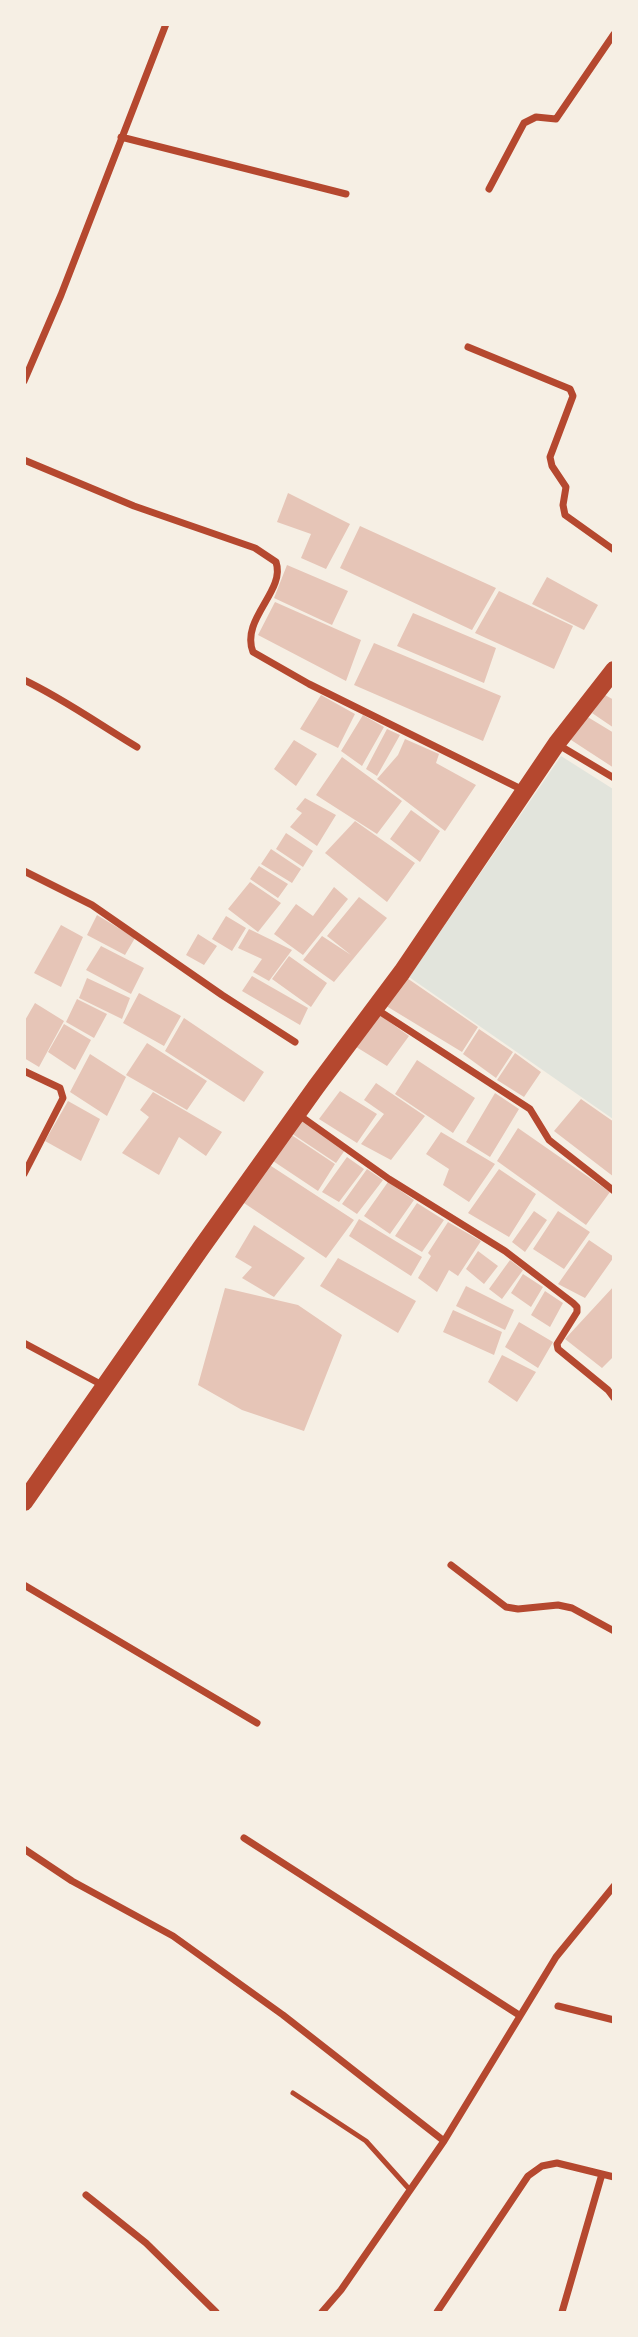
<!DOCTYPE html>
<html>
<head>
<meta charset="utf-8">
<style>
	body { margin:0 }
	#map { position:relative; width:638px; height:2337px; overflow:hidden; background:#f6efe4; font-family:"IBM Plex Sans",sans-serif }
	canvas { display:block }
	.frame { position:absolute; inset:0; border:26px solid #f6efe4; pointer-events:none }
</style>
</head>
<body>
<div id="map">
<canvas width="638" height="2337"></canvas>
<div class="frame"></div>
</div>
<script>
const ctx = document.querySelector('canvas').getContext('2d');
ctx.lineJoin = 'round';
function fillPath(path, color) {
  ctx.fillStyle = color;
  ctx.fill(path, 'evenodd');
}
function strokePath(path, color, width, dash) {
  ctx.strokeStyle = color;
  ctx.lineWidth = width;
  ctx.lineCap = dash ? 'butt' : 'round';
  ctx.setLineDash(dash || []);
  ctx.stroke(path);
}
fillPath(new Path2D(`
	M561,756L613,789V1119L409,977Z`), '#e2e4dc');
fillPath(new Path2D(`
	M288,493L350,524L326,569L301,558L311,534L277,522Z
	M360,526L496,588L472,630L340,568Z
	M287,565L348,591L332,625L274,598Z
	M547,577L598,605L584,630L532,604Z
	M499,591L573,626L554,669L475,633Z
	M275,602L361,640L346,681L258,635Z
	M413,613L496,648L484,683L397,646Z
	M374,643L501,696L483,741L354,685Z
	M321,695L355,714L338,748L300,729Z
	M605,695L614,700V728L592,713Z
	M363,715L384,727L362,766L341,751Z
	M586,716L614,733V768L568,738Z
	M387,729L400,735L377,776L366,769Z
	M405,739L439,754L436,763L476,785L445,831L377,779L398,755Z
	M294,740L317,754L296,786L274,769Z
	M342,757L402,801L377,834L316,795Z
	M305,798L336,815L317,846L290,827L302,813L296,809Z
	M411,810L440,831L420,862L390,839Z
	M355,821L415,863L387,902L325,853Z
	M286,833L313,851L303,867L276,849Z
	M271,849L301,869L292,883L261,864Z
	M259,866L288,884L278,898L250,879Z
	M250,882L281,903L258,932L228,909Z
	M334,887L348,899L303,955L274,934L296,904L313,916Z
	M359,897L387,918L334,982L303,960L322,936L351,955L327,936Z
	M97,915L135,938L125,955L87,935Z
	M226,916L246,928L232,951L212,939Z
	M61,925L83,937L61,987L34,973Z
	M249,929L292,950L269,981L253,972L262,959L238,948Z
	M198,934L217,946L204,965L186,955Z
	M101,946L144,968L131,994L86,970Z
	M289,956L327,983L311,1007L272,979Z
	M252,976L308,1008L300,1025L242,991Z
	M404,976L478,1027L462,1052L383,1004Z
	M87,978L130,998L122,1019L79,998Z
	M139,993L181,1016L164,1046L123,1023Z
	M77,999L107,1014L94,1038L66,1022Z
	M35,1003L64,1021L39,1067L24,1058V1022Z
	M376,1012L409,1036L387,1066L353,1045Z
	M184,1018L264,1072L244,1102L165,1051Z
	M64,1024L91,1040L75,1070L48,1052Z
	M479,1029L513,1052L496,1078L463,1054Z
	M147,1043L207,1081L187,1110L126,1075Z
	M515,1053L541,1072L524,1097L497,1080Z
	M90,1054L126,1077L107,1116L70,1092Z
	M417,1060L475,1098L453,1133L395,1094Z
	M376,1083L425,1116L391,1160L361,1144L384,1114L364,1100Z
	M340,1091L377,1114L357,1143L319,1119Z
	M153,1092L222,1132L206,1156L179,1137L159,1175L122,1153L149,1117L140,1110Z
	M495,1093L519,1109L490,1157L466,1142Z
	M581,1099L614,1122V1177L554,1131Z
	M68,1101L100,1119L81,1161L45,1141Z
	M298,1117L345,1150L336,1163L288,1131Z
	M518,1128L610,1192L586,1225L497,1161Z
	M287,1132L335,1164L318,1191L270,1159Z
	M441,1132L495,1164L469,1202L443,1185L449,1169L426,1154Z
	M347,1157L364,1169L339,1202L322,1192Z
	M268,1164L354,1220L326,1258L241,1201Z
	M367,1169L383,1180L357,1214L342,1204Z
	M499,1169L536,1194L509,1237L468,1213Z
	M388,1182L414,1200L390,1234L364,1216Z
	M417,1203L444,1220L422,1252L395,1236Z
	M534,1211L547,1220L525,1252L512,1242Z
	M558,1211L590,1232L564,1269L533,1249Z
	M359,1219L422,1257L411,1276L349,1236Z
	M448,1222L481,1241L458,1276L449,1270L437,1292L418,1278L431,1256L428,1253Z
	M254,1225L305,1258L274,1297L242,1278L252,1267L235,1257Z
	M589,1240L614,1257L585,1298L558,1284Z
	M478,1251L498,1266L484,1284L466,1269Z
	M338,1258L416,1301L398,1333L320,1286Z
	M510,1260L523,1270L502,1299L489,1289Z
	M523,1274L543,1287L531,1307L511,1293Z
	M466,1286L514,1310L505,1330L456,1306Z
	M614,1286V1356L602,1368L565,1339Z
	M225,1288L298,1305L342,1335L304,1431L242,1410L198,1385Z
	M545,1291L563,1303L550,1327L531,1315Z
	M453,1310L502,1332L494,1355L443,1332Z
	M519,1322L553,1342L538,1368L505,1347Z
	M502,1355L536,1372L517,1402L488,1382Z`), '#e6c5b7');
strokePath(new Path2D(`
	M293,2093L366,2141L410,2190`), '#b5482f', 5);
strokePath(new Path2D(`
	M121,137L346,194
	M489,189L524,123L536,117L556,119L614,34
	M468,347L570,389L573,396L550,457L552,466L566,487L563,505L565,515L614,550
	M24,381L61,295L166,24
	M24,460L134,506L255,548L276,562C286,591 240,619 253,652L309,684L525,791
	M24,680C64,699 100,725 137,747
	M557,744L614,778
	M24,871L92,905L222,995L295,1042
	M376,1009L530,1109L549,1140L614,1191
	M24,1071L60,1088L63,1098L24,1174
	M299,1115L389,1179L505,1251L573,1303L577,1307V1312L557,1344L558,1349L608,1390L614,1398
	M24,1343L104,1386
	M451,1565L506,1607L518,1609L558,1605L572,1608L614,1631
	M24,1585L257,1723
	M244,1838L519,2015
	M24,1849L72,1881L173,1936L283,2015L444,2141
	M558,2006L614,2020
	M86,2195L146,2243L216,2312
	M322,2312L341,2290L444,2141L556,1957L614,1886
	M437,2312L528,2176L542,2166L557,2163L614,2177
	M562,2312L602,2174`), '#b5482f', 7);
strokePath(new Path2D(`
	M24,1502L201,1248L316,1087L402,972L557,743L614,670`), '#b5482f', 18);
</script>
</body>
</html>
